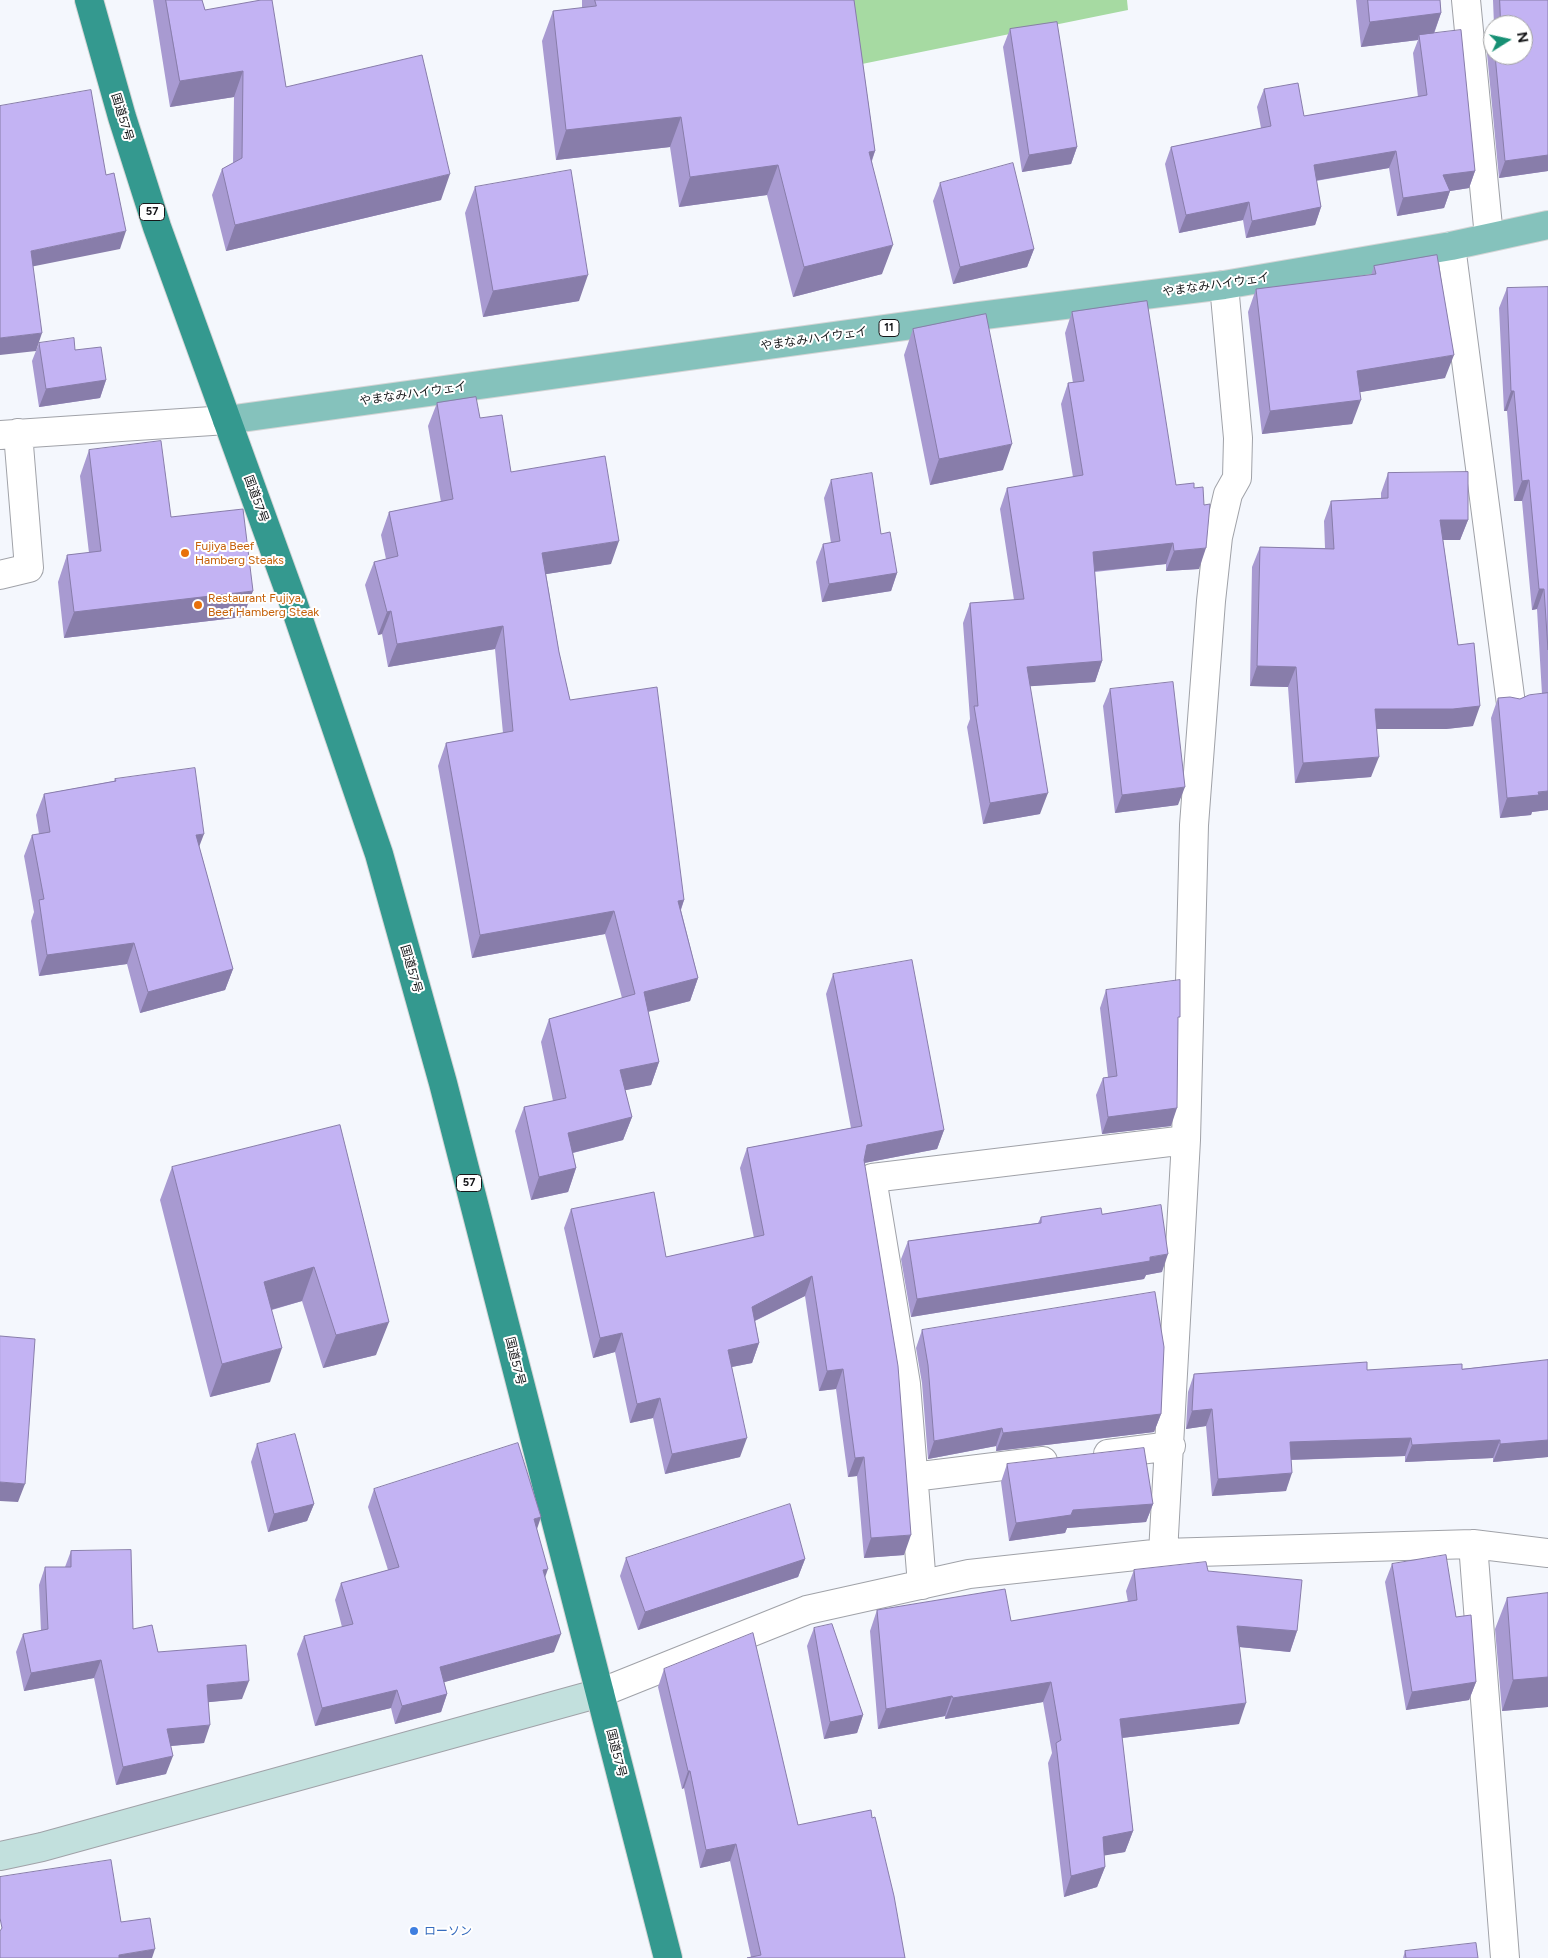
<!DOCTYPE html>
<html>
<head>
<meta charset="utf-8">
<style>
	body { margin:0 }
	#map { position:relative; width:1548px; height:1958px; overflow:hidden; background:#f4f7fd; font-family:Figtree,sans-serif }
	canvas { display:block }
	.north { position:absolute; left:1483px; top:15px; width:50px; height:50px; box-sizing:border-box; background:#fff; border:1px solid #a2a2a3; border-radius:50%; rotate:80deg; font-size:14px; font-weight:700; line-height:20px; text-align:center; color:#161719 }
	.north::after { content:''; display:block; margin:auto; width:18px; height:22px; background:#179074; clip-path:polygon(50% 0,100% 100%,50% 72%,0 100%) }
</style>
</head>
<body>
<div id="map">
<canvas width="1548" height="1958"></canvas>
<div class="north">N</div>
</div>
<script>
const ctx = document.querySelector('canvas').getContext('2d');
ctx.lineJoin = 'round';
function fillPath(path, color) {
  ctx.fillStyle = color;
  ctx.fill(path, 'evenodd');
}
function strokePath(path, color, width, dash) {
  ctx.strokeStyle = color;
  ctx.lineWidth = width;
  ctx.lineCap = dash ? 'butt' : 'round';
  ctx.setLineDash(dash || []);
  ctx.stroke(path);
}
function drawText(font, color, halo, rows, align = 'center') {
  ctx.font = font + ' Figtree,"Noto Sans JP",sans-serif';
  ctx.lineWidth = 4;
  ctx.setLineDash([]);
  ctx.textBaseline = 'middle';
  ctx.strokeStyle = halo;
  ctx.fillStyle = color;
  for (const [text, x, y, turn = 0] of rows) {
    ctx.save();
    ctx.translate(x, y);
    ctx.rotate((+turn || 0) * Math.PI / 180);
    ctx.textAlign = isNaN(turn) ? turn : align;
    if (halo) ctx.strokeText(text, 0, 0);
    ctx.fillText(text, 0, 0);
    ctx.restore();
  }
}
fillPath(new Path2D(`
	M850,0H1127L1128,10L857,65Z`), '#a6daa2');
const street = new Path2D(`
	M1466,0L1489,237
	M1451,246L1511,704
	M0,435L227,420
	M0,575L29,568L18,433
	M1108,1454L1171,1446
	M913,1477L1043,1461
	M1473,1544L1505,1958
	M1163,1553L1186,1140L1194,825L1211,601L1218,537L1228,494L1237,478L1238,438L1224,285
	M922,1585L906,1384L872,1178L1186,1140
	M600,1693L807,1610L969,1574L1163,1553L1473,1544L1548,1553`);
const secondary = new Path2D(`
	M0,1856L42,1847L600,1693`);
const primary = new Path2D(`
	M227,420L978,316L1224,285L1451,246L1548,225`);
const highway = new Path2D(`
	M89,0L122,117L157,227L293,602L379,854L443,1083L668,1958`);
strokePath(street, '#a0a2a8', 30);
strokePath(secondary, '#a0a2a8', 30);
strokePath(primary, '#d5d5d6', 30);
strokePath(highway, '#d5d5d6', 30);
strokePath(street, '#fff', 28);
strokePath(secondary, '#c2e0dd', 28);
strokePath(primary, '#85c2bc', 28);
strokePath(highway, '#34998f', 28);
fillPath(new Path2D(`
	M153,0H202L205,10L286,87L441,200L226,251L212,195L222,169L233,163L234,97L170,107Z
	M582,0H854L875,151L872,161L882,274L793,297L767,195L679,207L670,147L556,160L542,41L553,11L582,8Z
	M1356,0H1440L1441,13L1434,34L1475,171L1469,188L1450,191L1444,208L1397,216L1389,168L1316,181L1321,207L1315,225L1246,238L1243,220L1179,233L1165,164L1171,147L1261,128L1257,107L1264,89L1304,116L1418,97L1413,53L1418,40L1361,47Z
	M1493,0H1548V171L1499,178L1486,43L1492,27H1493V55H1523V25H1494Z
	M1010,29L1077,147L1071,164L1022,172L1003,47Z
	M940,183L1034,249L1027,267L953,284L933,201Z
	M475,187L579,301L483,317L465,213Z
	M1374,266L1445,378L1360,392L1352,424L1262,434L1248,312L1256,289L1371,275Z
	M1548,287V810L1532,812L1531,815L1500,818L1491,718L1498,698L1520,699L1542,694L1537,609L1532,610L1522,501H1514L1507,411H1504L1499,308L1507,288Z
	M1072,312L1176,485L1199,569L1166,571V564L1095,572L1102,661L1095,682L1030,686L1040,814L983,824L967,727L970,719L963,623L970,603L1014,600L1000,509L1007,488L1073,477L1061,404L1068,383H1073L1065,333Z
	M913,329L1003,470L930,485L904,355Z
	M39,343L75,350L106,380L100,398L39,407L32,361Z
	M437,403L480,418L511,472L611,564L546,574L559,652L570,700L684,900L681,910L698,978L690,1001L648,1012L659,1062L651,1085L625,1090L632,1117L623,1140L573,1153L576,1168L568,1192L531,1200L515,1131L524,1107L553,1101L541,1042L549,1019L622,998L605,934L472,958L438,766L446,743L503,733L495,649L388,667L382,634L378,635L365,585L374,562L386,559L381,535L389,512L441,502L428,426Z
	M89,450L171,517L243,617L64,638L58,582L67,555L89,553L80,476Z
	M1388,473L1468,520L1460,540H1443L1458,645L1473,726L1446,729H1377L1371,777L1295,783L1288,687L1250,686L1252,567L1260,547L1325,548L1324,521L1331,501L1381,498V493Z
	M831,480L881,534L897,573L891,591L822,602L816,562L823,544L831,543L824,498Z
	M1110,689L1178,805L1115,813L1103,706Z
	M115,779L199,846L233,969L225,990L140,1013L127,964L39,976L31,921L34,912L24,856L32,835L39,834L36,815L44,794L114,781Z
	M833,974L944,1130L937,1149L864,1163L904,1555L864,1558L857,1476L848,1477L836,1389L819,1391L805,1296L755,1321L759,1343L752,1363L732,1367L740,1457L665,1474L653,1418L630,1423L615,1352L593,1358L564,1228L571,1209L666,1257L754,1238L740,1168L747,1148L851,1128L826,994Z
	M1106,990L1178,1022L1171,1126L1102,1134L1096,1095L1103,1078L1108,1077L1100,1008Z
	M340,1125L376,1355L323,1368L302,1301L272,1310L270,1382L210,1397L160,1200L172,1167Z
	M1102,1214L1162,1272L1146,1275L1144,1279L911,1317L901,1259L908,1241L1038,1223L1041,1217Z
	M922,1330L1161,1414L1154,1432L996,1451V1446L928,1459L922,1383L916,1348Z
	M1548,1360V1457L1493,1462V1458L1405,1462V1456L1291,1460L1286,1491L1212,1496L1206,1426L1186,1429L1188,1392L1194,1374L1367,1370L1462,1369Z
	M257,1444L314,1504L307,1521L268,1532L251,1462Z
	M1007,1464L1153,1504L1146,1522L1067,1528L1065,1533L1009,1541L1001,1482Z
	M374,1489L537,1529L545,1578L554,1652L444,1682L447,1694L441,1712L395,1724L391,1708L315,1726L297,1654L304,1636L342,1627L335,1600L341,1583L388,1570L368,1507Z
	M71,1551L133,1629L158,1652L242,1699L208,1702L204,1743L170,1746L166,1774L116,1785L94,1678L24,1691L16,1652L23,1634L41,1631L39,1585L45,1567H65Z
	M626,1558L805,1559L798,1577L638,1630L620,1576Z
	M1392,1564L1456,1617L1476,1682L1469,1700L1406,1710L1385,1582Z
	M1134,1570L1208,1571L1297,1631L1290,1652L1239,1647V1724L1122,1738L1133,1831L1125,1852L1104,1855L1105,1867L1097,1887L1064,1897L1048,1763L1052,1753L1043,1702L945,1719V1716L878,1729L870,1631L877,1610L1011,1621L1128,1602L1126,1591Z
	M1548,1593V1707L1502,1711L1495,1629L1507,1598Z
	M814,1628L863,1715L857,1733L824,1739L807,1646Z
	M664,1669L798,1825L905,1958L751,1957L730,1861L700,1868L684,1788L682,1789L658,1687Z
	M1405,1951L1478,1958H1403Z`), '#a89ad1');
fillPath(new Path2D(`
	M1441,13L1432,38L1419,35L1418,40L1361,47L1370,22Z
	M243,71L234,97L170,107L180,81Z
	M681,117L670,147L556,160L566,130Z
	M1077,147L1071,164L1022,172L1029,155Z
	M875,151L864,181L869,152Z
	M1396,151L1389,168L1307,182L1314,165Z
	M1548,155V171L1499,178L1505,161Z
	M778,165L767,195L679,207L690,177Z
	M1475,171L1469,188L1450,191L1444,208L1397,216L1403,198L1443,175Z
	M450,174L441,200L226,251L235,225Z
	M1249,202L1243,220L1179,233L1186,215Z
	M1321,207L1315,225L1246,238L1252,221Z
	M126,231L120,249L25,268L31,251Z
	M893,245L882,274L793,297L804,267Z
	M1034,249L1027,267L953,284L960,267Z
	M588,275L579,301L483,317L493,291Z
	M42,333L36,351L0,355V338Z
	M1454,355L1445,378L1349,394L1357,371Z
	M106,380L100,398L39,407L46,389Z
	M1511,391H1514L1507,411H1504Z
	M1361,400L1352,424L1262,434L1270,411Z
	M1012,444L1003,470L930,485L939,459Z
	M1529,480L1522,501H1514L1522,481Z
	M1440,520H1468L1460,540H1433Z
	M619,541L611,564L534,576L542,553Z
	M1173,543L1166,564L1085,572L1093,552Z
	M1206,548L1199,569L1166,571L1174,551Z
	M897,573L891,591L822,602L829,584Z
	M1539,589H1544L1537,609L1532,610Z
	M253,591L243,617L64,638L74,612Z
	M391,611L382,634L378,635L387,612Z
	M503,626L495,649L388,667L397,644Z
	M1102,661L1095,682L1019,687L1027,667Z
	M1257,666L1296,667L1288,687L1250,686Z
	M1480,706L1473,726L1446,729H1368L1375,709Z
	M1379,757L1371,777L1295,783L1303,763Z
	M1185,787L1178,805L1115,813L1122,795Z
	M1548,791V810L1532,812L1531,815L1500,818L1507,798Z
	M1048,793L1040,814L983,824L990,803Z
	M204,834L196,855V835Z
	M684,900L676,923L678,901Z
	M614,911L605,934L472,958L480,935Z
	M134,943L127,964L39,976L47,955Z
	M233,969L225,990L140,1013L148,992Z
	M698,978L690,1001L635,1015L644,992Z
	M659,1062L651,1085L612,1093L620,1070Z
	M1177,1108L1171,1126L1102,1134L1108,1117Z
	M632,1117L623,1140L560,1156L568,1133Z
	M944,1130L937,1149L859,1164L867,1145Z
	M576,1168L568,1192L531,1200L539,1177Z
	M1168,1254L1162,1272L1146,1275L1144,1279L911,1317L917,1299Z
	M314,1267L302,1301L252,1315L264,1282Z
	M812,1276L805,1296L744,1326L752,1307Z
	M389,1322L376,1355L323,1368L336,1335Z
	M622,1333L615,1352L593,1358L600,1338Z
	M759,1343L752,1363L721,1369L728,1350Z
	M282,1348L270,1382L210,1397L222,1364Z
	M843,1369L836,1389L819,1391L827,1371Z
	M660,1398L653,1418L630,1423L637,1404Z
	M1212,1409L1206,1426L1186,1429L1192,1411Z
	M1161,1414L1154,1432L996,1451L1003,1433Z
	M1002,1428L996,1446L928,1459L934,1441Z
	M747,1438L740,1457L665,1474L672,1454Z
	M1411,1438L1405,1456L1283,1460L1290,1442Z
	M1500,1440L1493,1458L1405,1462L1412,1445Z
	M1548,1440V1457L1493,1462L1500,1444Z
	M864,1457L857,1476L848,1477L855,1458Z
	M1292,1473L1286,1491L1212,1496L1218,1479Z
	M0,1482L25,1484L18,1502L0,1501Z
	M314,1504L307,1521L268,1532L274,1514Z
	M1153,1504L1146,1522L1067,1528L1065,1533L1009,1541L1016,1523L1073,1510Z
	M541,1517L535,1535L534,1519Z
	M911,1535L904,1555L864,1558L871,1538Z
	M805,1559L798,1577L638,1630L645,1612Z
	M548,1569L542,1586L543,1570Z
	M1237,1626L1297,1631L1290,1652L1230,1646Z
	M561,1634L554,1652L434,1685L440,1667Z
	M101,1660L94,1678L24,1691L31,1673Z
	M1548,1677V1707L1502,1711L1513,1680Z
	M249,1681L242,1699L200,1703L207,1685Z
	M1051,1682L1043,1702L945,1719L953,1698Z
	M1476,1682L1469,1700L1406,1710L1412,1692Z
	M397,1690L391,1708L315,1726L322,1708Z
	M447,1694L441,1712L395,1724L402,1706Z
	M952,1696L945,1716L878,1729L886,1709Z
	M1246,1703L1239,1724L1113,1739L1120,1719Z
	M863,1715L857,1733L824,1739L830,1722Z
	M210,1725L204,1743L160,1747L167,1729Z
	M173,1756L166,1774L116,1785L123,1767Z
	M688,1771H690L684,1788L682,1789Z
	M1133,1831L1125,1852L1096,1857L1103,1837Z
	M736,1844L730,1861L700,1868L706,1850Z
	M1105,1867L1097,1887L1064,1897L1071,1876Z
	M155,1949L152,1958H118L119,1955Z`), '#887daa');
const building = new Path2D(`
	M166,0H202L205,10L261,0H272L286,87L422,55L450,174L235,225L222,169L242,158L243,71L180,81Z
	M595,0H854L875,151L869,152L893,245L804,267L778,165L690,177L681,117L566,130L553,11L596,6Z
	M1368,0H1440L1441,13L1370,22Z
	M1500,0H1548V155L1505,161L1495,55H1523V25H1501Z
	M1057,22L1077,147L1029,155L1010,29Z
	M1461,30L1475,171L1443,175L1450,191L1403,198L1396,151L1314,165L1321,207L1252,221L1249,202L1186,215L1171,147L1271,126L1264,89L1298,83L1304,116L1427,95L1419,35Z
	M91,90L106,175L114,173L126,231L31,251L42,333L0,338V106Z
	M1013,163L1034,249L960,267L940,183Z
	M571,170L588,275L493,291L475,187Z
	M1437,255L1454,355L1357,371L1361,400L1270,411L1256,289L1376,274L1374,266Z
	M1548,287V650L1544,589H1539L1529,480L1522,481L1514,391H1511L1507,288Z
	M1147,301L1176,485L1194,483V488L1203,487L1204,505L1210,504L1206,548L1174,551L1173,543L1093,552L1102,661L1027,667L1048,793L990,803L974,706H978L970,603L1024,599L1007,488L1083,475L1068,383L1084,381L1072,312Z
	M986,314L1012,444L939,459L913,329Z
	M74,338L75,350L101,347L106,380L46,389L39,343Z
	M476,397L480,418L502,415L511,472L605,456L619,541L542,553L559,652L570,700L657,687L684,900L678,901L698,978L644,992L659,1062L620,1070L632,1117L568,1133L576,1168L539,1177L524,1107L566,1098L549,1019L635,994L614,911L480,935L446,743L513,731L503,626L397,644L391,611L387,612L374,562L398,556L389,512L453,499L437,403Z
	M161,441L171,517L243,509L253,591L74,612L67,555L101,551L89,450Z
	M1468,472V520H1440L1458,645L1474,643L1480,706L1453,709H1375L1379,757L1303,763L1296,667L1257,666L1260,547L1334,549L1331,501L1388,498V473Z
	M872,473L881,534L890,532L897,573L829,584L823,544L840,541L831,480Z
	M1173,682L1185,787L1122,795L1110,689Z
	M1548,693V791L1538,792L1539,795L1507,798L1498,698L1510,697L1520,699L1529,695Z
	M195,768L204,834L196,835L233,969L148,992L134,943L47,955L39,900L44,899L32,835L50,832L44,794L116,781L115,779Z
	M912,960L944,1130L867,1145L864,1160L898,1366L911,1535L871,1538L864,1457L855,1458L843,1369L827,1371L812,1276L752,1307L759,1343L728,1350L747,1438L672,1454L660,1398L637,1404L622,1333L600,1338L571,1209L654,1192L666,1257L764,1235L747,1148L862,1126L833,974Z
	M1180,980V1017H1178L1177,1108L1108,1117L1103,1078L1117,1076L1106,990Z
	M340,1125L389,1322L336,1335L314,1267L264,1282L282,1348L222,1364L172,1167Z
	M1161,1205L1168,1254L1150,1257V1261L917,1299L908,1241L1041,1223V1217L1101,1208L1102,1214Z
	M1155,1292L1164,1347L1161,1414L1003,1433L1002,1428L934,1441L928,1365L922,1330Z
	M0,1336L35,1339L25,1484L0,1482Z
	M1548,1360V1440L1500,1444V1440L1412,1445L1411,1438L1290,1442L1292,1473L1218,1479L1212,1409L1192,1411L1194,1374L1367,1362V1370L1462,1364V1369Z
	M295,1434L314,1504L274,1514L257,1444Z
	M518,1443L541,1517L534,1519L548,1569L543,1570L561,1634L440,1667L447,1694L402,1706L397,1690L322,1708L304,1636L353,1624L341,1583L399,1567L374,1489Z
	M1144,1448L1153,1504L1073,1510L1071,1515L1016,1523L1007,1464Z
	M790,1504L805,1559L645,1612L626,1558Z
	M131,1550L133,1629L152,1625L158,1652L246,1645L249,1681L207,1685L210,1725L167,1729L173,1756L123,1767L101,1660L31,1673L23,1634L48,1629L45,1567H71V1551Z
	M1446,1555L1456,1617L1471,1615L1476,1682L1412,1692L1392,1564Z
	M1206,1562L1208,1571L1302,1580L1297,1631L1237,1626L1246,1703L1120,1719L1133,1831L1103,1837L1105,1867L1071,1876L1056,1743L1061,1740L1051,1682L953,1698L952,1696L886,1709L877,1610L1005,1589L1011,1621L1137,1600L1134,1570Z
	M1548,1593V1677L1513,1680L1507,1598Z
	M832,1624L863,1715L830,1722L814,1628Z
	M753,1633L798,1825L871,1810L872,1818L875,1817L894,1896L905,1958H747L761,1955L736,1844L706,1850L690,1771H688L664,1669Z
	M111,1860L121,1922L150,1918L155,1949L119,1955V1958H0V1931L2,1928L0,1918V1877Z
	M1476,1943L1478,1958H1406L1405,1951Z`);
fillPath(building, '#c3b3f3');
strokePath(building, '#887daa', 1);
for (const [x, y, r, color] of [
	[185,553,5,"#e8710a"],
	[198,605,5,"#e8710a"],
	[414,1931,5,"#3f7fe0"]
]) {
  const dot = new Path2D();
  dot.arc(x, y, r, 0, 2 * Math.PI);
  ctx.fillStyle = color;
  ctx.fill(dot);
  strokePath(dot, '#fff', 2);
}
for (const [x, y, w] of [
	[152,212,25],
	[889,328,20],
	[469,1183,25]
]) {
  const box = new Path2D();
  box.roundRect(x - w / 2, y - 8.5, w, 17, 4);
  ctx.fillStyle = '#fff';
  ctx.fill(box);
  strokePath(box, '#161719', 1);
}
drawText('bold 11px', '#161719', null, [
	["57",152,212],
	["11",889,328],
	["57",469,1183]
]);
drawText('12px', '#161719', '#fff', [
	["国道57号",122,117,73],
	["やまなみハイウェイ",1216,285,-8],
	["やまなみハイウェイ",814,339,-8],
	["やまなみハイウェイ",413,394,-8],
	["国道57号",256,499,70],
	["国道57号",411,969,74],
	["国道57号",515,1361,76],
	["国道57号",616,1753,76]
]);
drawText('12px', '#c56008', '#fff', [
	["Fujiya Beef",195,546],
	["Hamberg Steaks",195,560],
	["Restaurant Fujiya,",208,598],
	["Beef Hamberg Steak",208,612]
], 'left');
drawText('12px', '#366cbe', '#fff', [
	["ローソン",424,1931]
], 'left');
</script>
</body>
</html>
